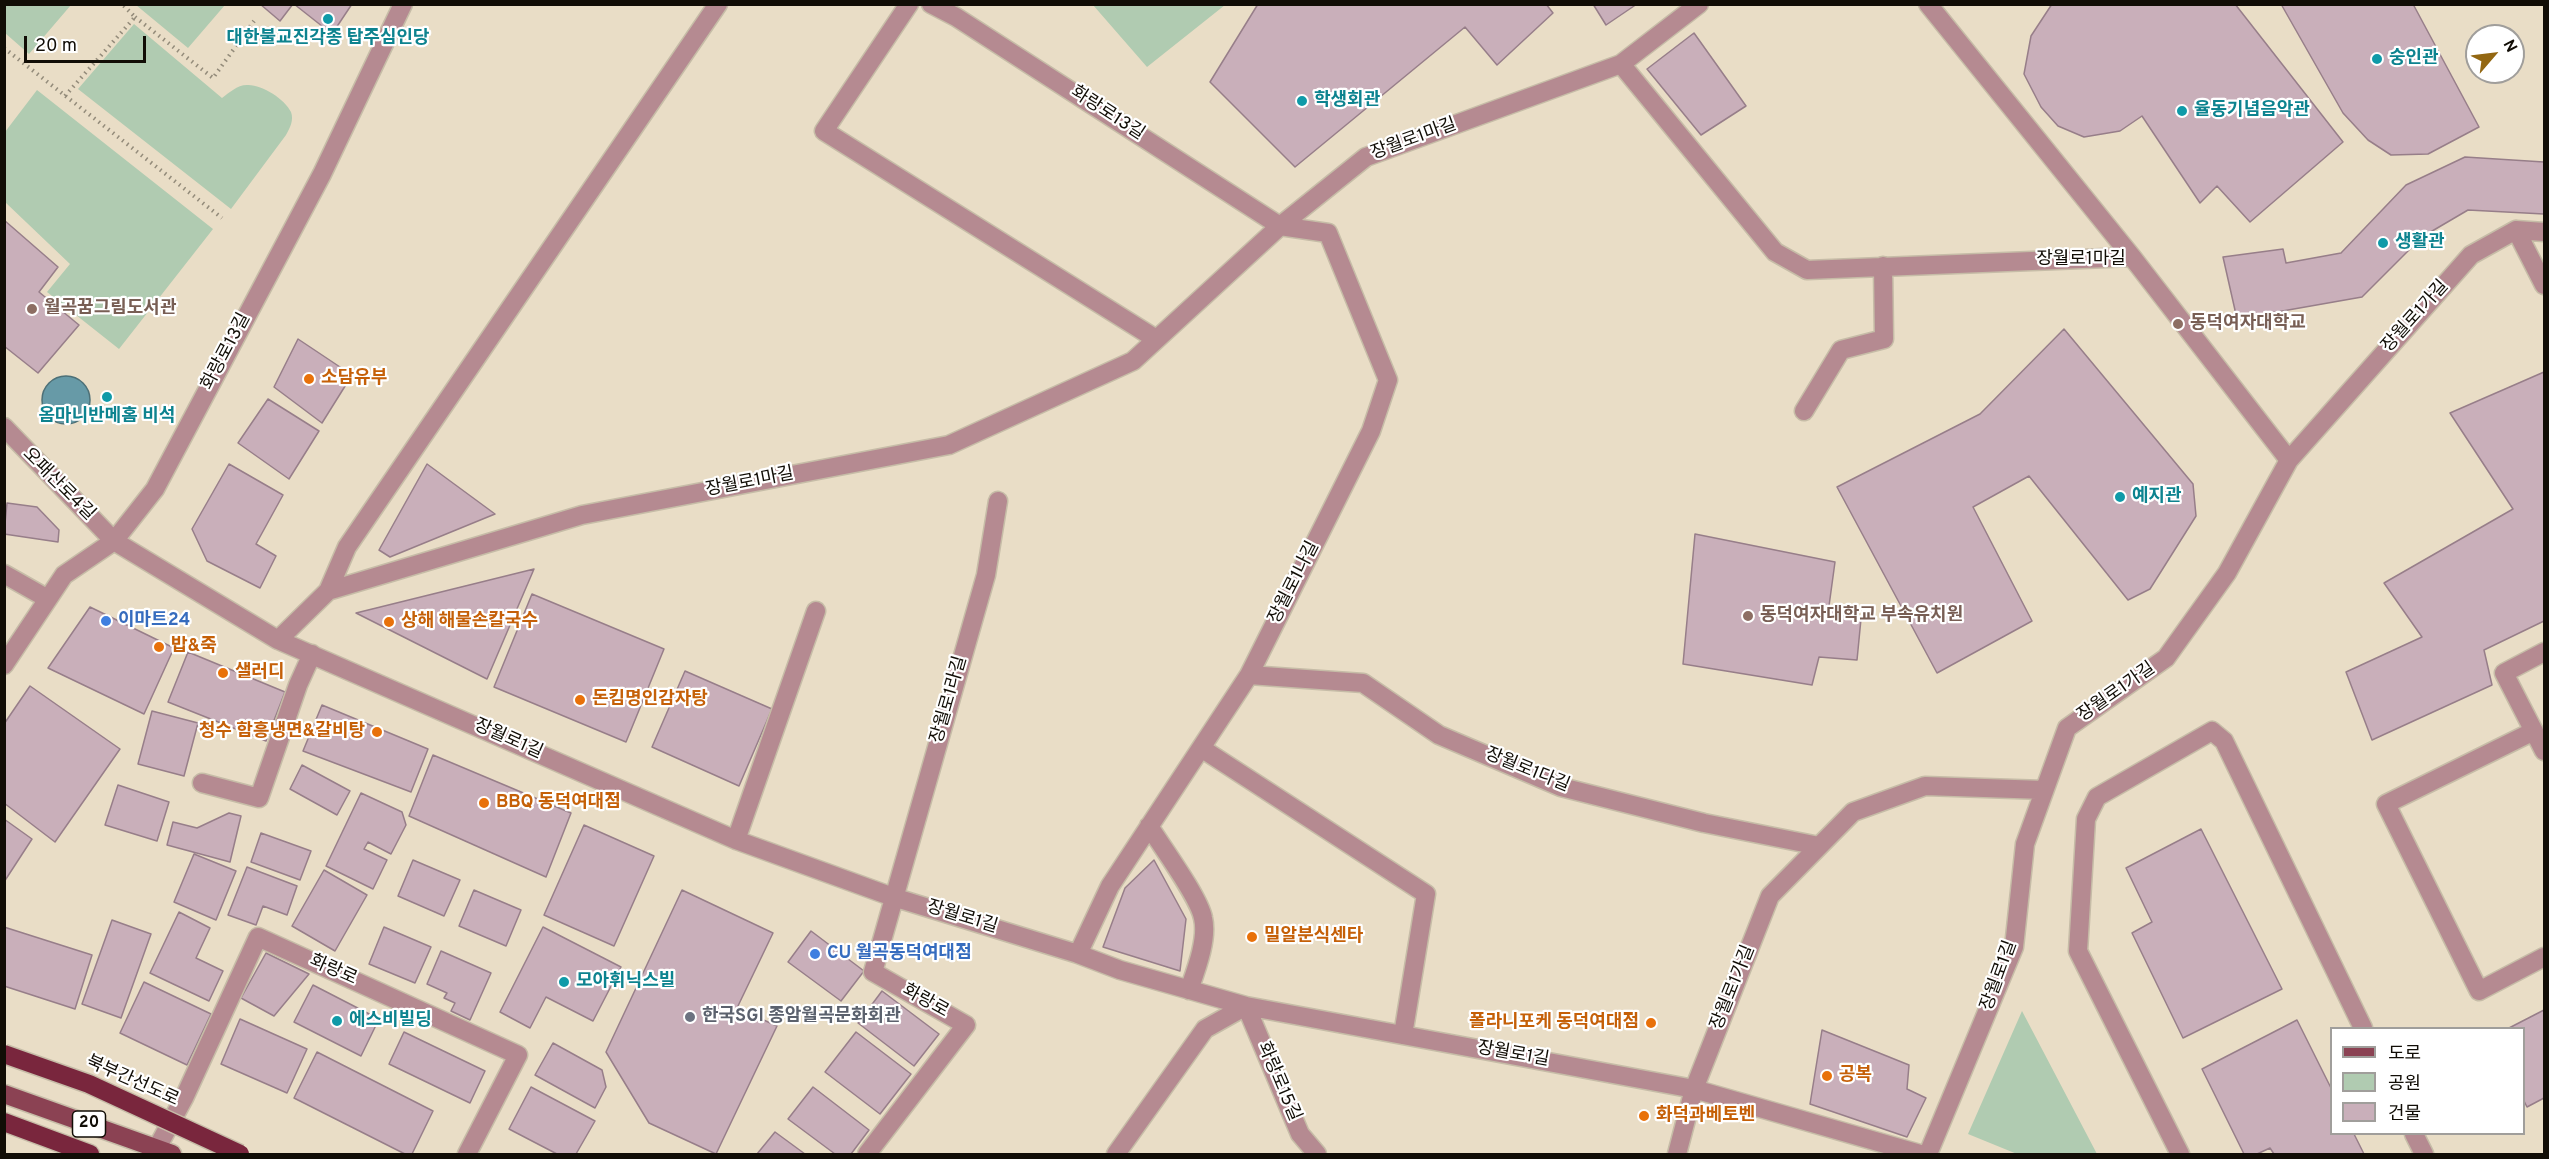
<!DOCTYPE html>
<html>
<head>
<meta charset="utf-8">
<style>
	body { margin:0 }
	#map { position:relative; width:2549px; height:1159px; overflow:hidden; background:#e9ddc6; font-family:Overpass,"Noto Sans KR",sans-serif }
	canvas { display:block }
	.frame { position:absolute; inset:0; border:6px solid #110d06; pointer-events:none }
	.legend { position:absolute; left:2330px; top:1027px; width:195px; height:108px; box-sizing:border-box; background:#fff; border:2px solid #a09e9b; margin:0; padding:8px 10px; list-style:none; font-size:18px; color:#110d06 }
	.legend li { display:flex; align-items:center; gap:12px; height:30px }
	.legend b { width:30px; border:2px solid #a09e9b }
	.north { position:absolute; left:2465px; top:24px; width:60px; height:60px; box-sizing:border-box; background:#fff; border:2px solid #a09e9b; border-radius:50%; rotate:62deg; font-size:16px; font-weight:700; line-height:24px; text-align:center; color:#110d06 }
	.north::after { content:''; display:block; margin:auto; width:21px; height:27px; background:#936712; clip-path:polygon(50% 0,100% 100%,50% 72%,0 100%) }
	.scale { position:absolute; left:24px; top:36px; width:122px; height:27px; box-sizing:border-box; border:3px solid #110d06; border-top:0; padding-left:8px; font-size:18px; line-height:21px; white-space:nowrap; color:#110d06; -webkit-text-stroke:4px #fff; paint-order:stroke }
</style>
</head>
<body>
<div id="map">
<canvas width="2549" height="1159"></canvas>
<div class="frame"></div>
<ul class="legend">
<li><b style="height:8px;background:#8b4253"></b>도로</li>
<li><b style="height:16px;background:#b0cbb1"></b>공원</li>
<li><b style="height:16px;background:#c9afba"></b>건물</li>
</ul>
<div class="north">N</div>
<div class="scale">20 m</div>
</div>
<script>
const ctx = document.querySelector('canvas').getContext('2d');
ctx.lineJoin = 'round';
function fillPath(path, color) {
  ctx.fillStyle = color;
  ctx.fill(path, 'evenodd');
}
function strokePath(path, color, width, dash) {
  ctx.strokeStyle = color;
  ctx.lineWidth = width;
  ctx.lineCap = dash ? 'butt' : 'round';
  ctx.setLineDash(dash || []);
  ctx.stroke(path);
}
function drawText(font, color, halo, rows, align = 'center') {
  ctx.font = font + ' Overpass,"Noto Sans KR",sans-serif';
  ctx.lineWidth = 4.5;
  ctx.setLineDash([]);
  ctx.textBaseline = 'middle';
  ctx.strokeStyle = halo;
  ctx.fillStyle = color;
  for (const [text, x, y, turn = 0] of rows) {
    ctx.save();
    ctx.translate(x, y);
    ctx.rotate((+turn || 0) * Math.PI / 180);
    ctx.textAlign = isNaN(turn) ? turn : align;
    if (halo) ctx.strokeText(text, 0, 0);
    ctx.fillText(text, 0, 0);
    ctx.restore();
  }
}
fillPath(new Path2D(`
	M5,4H71V5L29,54L5,33Z
	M136,5H225L188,48Z
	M1093,5H1225L1147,67Z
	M134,24L222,98C229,93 237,85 247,85C261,84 285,99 291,112C294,120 290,128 286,135L231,209L78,89Z
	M37,90L213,229L119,349L47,292L70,264L5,202V132Z
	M2022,1011L2097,1154H2017L1968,1134Z`), '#b0cbb1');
const water = new Path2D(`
	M42 400a24 24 0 1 1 48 0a24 24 0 1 1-48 0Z`);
fillPath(water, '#679aa7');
strokePath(water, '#4d7077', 1.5);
const building = new Path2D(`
	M260,4H293L280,21Z
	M294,4H352L332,34Z
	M1258,4H1546L1553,13L1497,65L1465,27L1295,167L1210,82Z
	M1593,4H1637L1606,25Z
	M2235,4L2343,142L2250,222L2217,186L2200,203L2142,116L2120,131L2084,137L2058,126L2041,107L2024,74L2031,36L2052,4Z
	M2281,4H2413L2479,127L2428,154L2391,155L2368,140L2343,113Z
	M1694,33L1746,106L1701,135L1647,69Z
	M2465,157L2544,162V214L2468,210L2422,237L2362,297L2237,319L2223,257L2283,249L2286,263L2341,253L2406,185Z
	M4,220L58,267L39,292L79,325L38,373L4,346Z
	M2064,329L2193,484L2196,516L2150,589L2128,600L2029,476L1973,507L2032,621L1937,673L1837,487L1980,414Z
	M298,339L352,375L322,423L274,387Z
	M2544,372V621L2484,650L2492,685L2372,740L2346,672L2422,637L2384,583L2513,509L2450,413Z
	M268,399L319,431L289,479L238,443Z
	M229,464L283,495L256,544L276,556L260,588L207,561L192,529Z
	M427,464L495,514L390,557L379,550Z
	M7,503L37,507L59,530L58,542L4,534Z
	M1695,534L1835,562L1829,606L1861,619L1857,660L1819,657L1812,685L1683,664Z
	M534,569L487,679L356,613Z
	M532,594L664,649L626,742L494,687Z
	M90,607L174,648L144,714L48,668Z
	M188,652L285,692L266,741L168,702Z
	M685,671L772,709L739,786L652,747Z
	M30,686L120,749L55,842L4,803V724Z
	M322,705L428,749L411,792L303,751Z
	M152,711L198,723L184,776L138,764Z
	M433,755L571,813L546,877L409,816Z
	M302,765L350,791L337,815L290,789Z
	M118,785L169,802L157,841L105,825Z
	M361,793L402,812L406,825L391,854L368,842L364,849L387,860L373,889L326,866Z
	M229,813L241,816L230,862L167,845L173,822L197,828Z
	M4,819L32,839L4,882Z
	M584,825L654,856L614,946L544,915Z
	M2201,829L2282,989L2183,1038L2132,933L2152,922L2126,868Z
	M261,833L311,851L300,880L251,862Z
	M194,854L236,871L216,920L174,902Z
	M413,860L460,880L444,916L398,896Z
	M1154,860L1186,919L1180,971L1103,947L1125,888Z
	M247,867L297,886L287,915L263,906L256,925L228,915Z
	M324,870L367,895L335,951L292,926Z
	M474,890L521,910L506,946L459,926Z
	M682,890L773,933L737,1008L777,1026L716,1154L649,1123L606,1052Z
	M179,912L210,928L196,958L223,971L209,1001L150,973Z
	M112,920L151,934L121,1018L82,1004Z
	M4,927L92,955L75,1009L4,986Z
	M384,927L431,947L415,983L369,964Z
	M543,927L621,967L593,1021L546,997L530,1028L500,1012Z
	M811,931L864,971L841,1001L788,962Z
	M441,951L491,973L470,1020L451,1011L455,1003L444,998L447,993L427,984Z
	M266,953L309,974L274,1016L241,998Z
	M144,982L211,1014L187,1065L120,1033Z
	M313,985L379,1019L361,1056L294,1022Z
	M882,991L939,1034L914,1066L858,1023Z
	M2544,1010V1098L2527,1107L2524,1101V1028H2509Z
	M240,1019L307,1049L287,1093L221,1064Z
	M2297,1020L2332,1090V1134H2354L2364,1154H2274L2270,1148L2257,1154H2244L2202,1069Z
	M1822,1030L1909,1065L1907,1089L1926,1098L1907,1137L1810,1104Z
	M404,1032L485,1071L470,1103L389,1064Z
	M856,1032L911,1074L880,1114L825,1072Z
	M553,1043L602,1070L606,1087L595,1108L535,1075Z
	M317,1052L433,1111L412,1154H405L294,1098Z
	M531,1087L595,1121L576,1154H557L509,1129Z
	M813,1087L869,1130L851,1154H835L788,1119Z
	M775,1132L805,1154H757Z`);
fillPath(building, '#c9afba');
strokePath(building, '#977e89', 1.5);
const minor = new Path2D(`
	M909,4L824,131L1156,339
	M931,4L956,17L1280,226L1328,233L1388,380L1371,431L1249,675L1110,886L1078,954
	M1928,4L2132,257L2289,460
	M1621,64L1775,252L1807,270L2132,257
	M2516,230L2544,285
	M1804,411L1841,350L1884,339L1883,266
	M4,427L114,541L278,640L736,840L893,897L1078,954L1120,970L1246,1006L1694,1089L1920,1154
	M4,574L48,599
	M328,591L347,547L718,4
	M278,640L328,591L582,515L949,445L1133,361L1280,226L1366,157L1621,64L1699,4
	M2544,652L2504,673L2544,751
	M4,665L64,575L114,541L155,489L322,174L403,4
	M1249,675L1363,683L1439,735L1561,787L1704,823L1819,846
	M2534,731L2386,804L2479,991L2544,957
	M1201,748L1426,894L1403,1035
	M202,783L259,798L298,685L312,654
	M1149,826C1162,847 1199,897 1203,918C1208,939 1196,970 1189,990
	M736,840L816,611
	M2414,1134L2424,1154
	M157,1148L184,1098L258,937L518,1055L467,1154
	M867,1154L966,1025L873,972L986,575L998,501
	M1116,1154L1205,1029L1246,1006L1300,1134L1317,1154
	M1677,1154L1694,1089L1770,896L1853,812L1925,786L2044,790
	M1928,1154L2014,947L2025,844L2067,728L2166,658L2227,573L2289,460L2471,255L2516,230L2544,232
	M2180,1154L2078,951L2086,819L2097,797L2212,731L2224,741L2363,1028`);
const major = new Path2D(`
	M4,1094L172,1154`);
const highway = new Path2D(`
	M4,1122L90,1154`);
strokePath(minor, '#c6bca7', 21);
strokePath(major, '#c6bca7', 21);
strokePath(highway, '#c6bca7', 21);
strokePath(new Path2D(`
	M135,17L213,78L254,21
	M4,48L222,218
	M65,96L135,17L122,4`), '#938b7a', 4, [1.5, 4.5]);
strokePath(minor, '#b58a91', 18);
strokePath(major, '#8b4253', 18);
strokePath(highway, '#79263d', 18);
const highwayBridge = new Path2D(`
	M4,1054L89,1084L240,1154`);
strokePath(highwayBridge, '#c6bca7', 21, []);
strokePath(highwayBridge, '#79263d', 18);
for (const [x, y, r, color] of [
	[328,19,6,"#0f9aa8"],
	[2377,59,6,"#0f9aa8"],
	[1302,101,6,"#0f9aa8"],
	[2182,111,6,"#0f9aa8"],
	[2383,243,6,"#0f9aa8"],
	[32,309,6,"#8d6e63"],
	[2178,324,6,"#8d6e63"],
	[309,379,6,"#e8710a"],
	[107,397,6,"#0f9aa8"],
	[2120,497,6,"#0f9aa8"],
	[1748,616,6,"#8d6e63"],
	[106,621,6,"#3f7fe0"],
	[389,622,6,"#e8710a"],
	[159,647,6,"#e8710a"],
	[223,673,6,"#e8710a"],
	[580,700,6,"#e8710a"],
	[377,732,6,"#e8710a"],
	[484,803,6,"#e8710a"],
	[1252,937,6,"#e8710a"],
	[815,954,6,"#3f7fe0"],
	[564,982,6,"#0f9aa8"],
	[690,1017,6,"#6b7280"],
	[337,1021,6,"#0f9aa8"],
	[1651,1023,6,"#e8710a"],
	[1827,1076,6,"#e8710a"],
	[1644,1116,6,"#e8710a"]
]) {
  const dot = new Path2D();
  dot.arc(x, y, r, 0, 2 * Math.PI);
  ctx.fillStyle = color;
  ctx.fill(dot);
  strokePath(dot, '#fff', 2);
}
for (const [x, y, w] of [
	[89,1124,33]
]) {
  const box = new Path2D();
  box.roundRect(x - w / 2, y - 13, w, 26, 4.5);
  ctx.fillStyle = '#fff';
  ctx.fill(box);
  strokePath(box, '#110d06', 1.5);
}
drawText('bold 16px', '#110d06', null, [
	["20",89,1124]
]);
drawText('bold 18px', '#0d838f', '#fff', [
	["대한불교진각종 탑주심인당",328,39,"center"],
	["숭인관",2389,59],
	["학생회관",1314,101],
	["율동기념음악관",2194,111],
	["생활관",2395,243],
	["옴마니반메홈 비석",107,417,"center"],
	["예지관",2132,497],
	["모아휘닉스빌",576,982],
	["에스비빌딩",349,1021]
], 'left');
drawText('18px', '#110d06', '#fff', [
	["화랑로13길",1107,114,33],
	["장월로1마길",1414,140,-20],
	["장월로1마길",2081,260],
	["장월로1가길",2416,317,-48],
	["화랑로13길",227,352,-62],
	["장월로1마길",750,483,-11],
	["오패산로4길",58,485,45],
	["장월로1나길",1295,583,-63],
	["장월로1가길",2117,693,-35],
	["장월로1라길",950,700,-74],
	["장월로1길",508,740,24],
	["장월로1다길",1527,771,22],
	["장월로1길",962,918,17],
	["화랑로",333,971,24],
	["장월로1길",2000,976,-70],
	["장월로1가길",1734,988,-68],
	["화랑로",925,1002,29],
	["장월로1길",1513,1055,10],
	["북부간선도로",132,1082,24],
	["화랑로15길",1278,1082,67]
]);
drawText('bold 18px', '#785e54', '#fff', [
	["월곡꿈그림도서관",44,309],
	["동덕여자대학교",2190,324],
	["동덕여자대학교 부속유치원",1760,616]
], 'left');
drawText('bold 18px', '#c56008', '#fff', [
	["소담유부",321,379],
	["상해 해물손칼국수",401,622],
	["밥&죽",171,647],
	["샐러디",235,673],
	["돈킴명인감자탕",592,700],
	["청수 함흥냉면&갈비탕",365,732,"right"],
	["BBQ 동덕여대점",496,803],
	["밀알분식센타",1264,937],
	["폴라니포케 동덕여대점",1639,1023,"right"],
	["공복",1839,1076],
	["화덕과베토벤",1656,1116]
], 'left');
drawText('bold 18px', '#366cbe', '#fff', [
	["이마트24",118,621],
	["CU 월곡동덕여대점",827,954]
], 'left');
drawText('bold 18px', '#5b616d', '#fff', [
	["한국SGI 종암월곡문화회관",702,1017]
], 'left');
</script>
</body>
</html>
